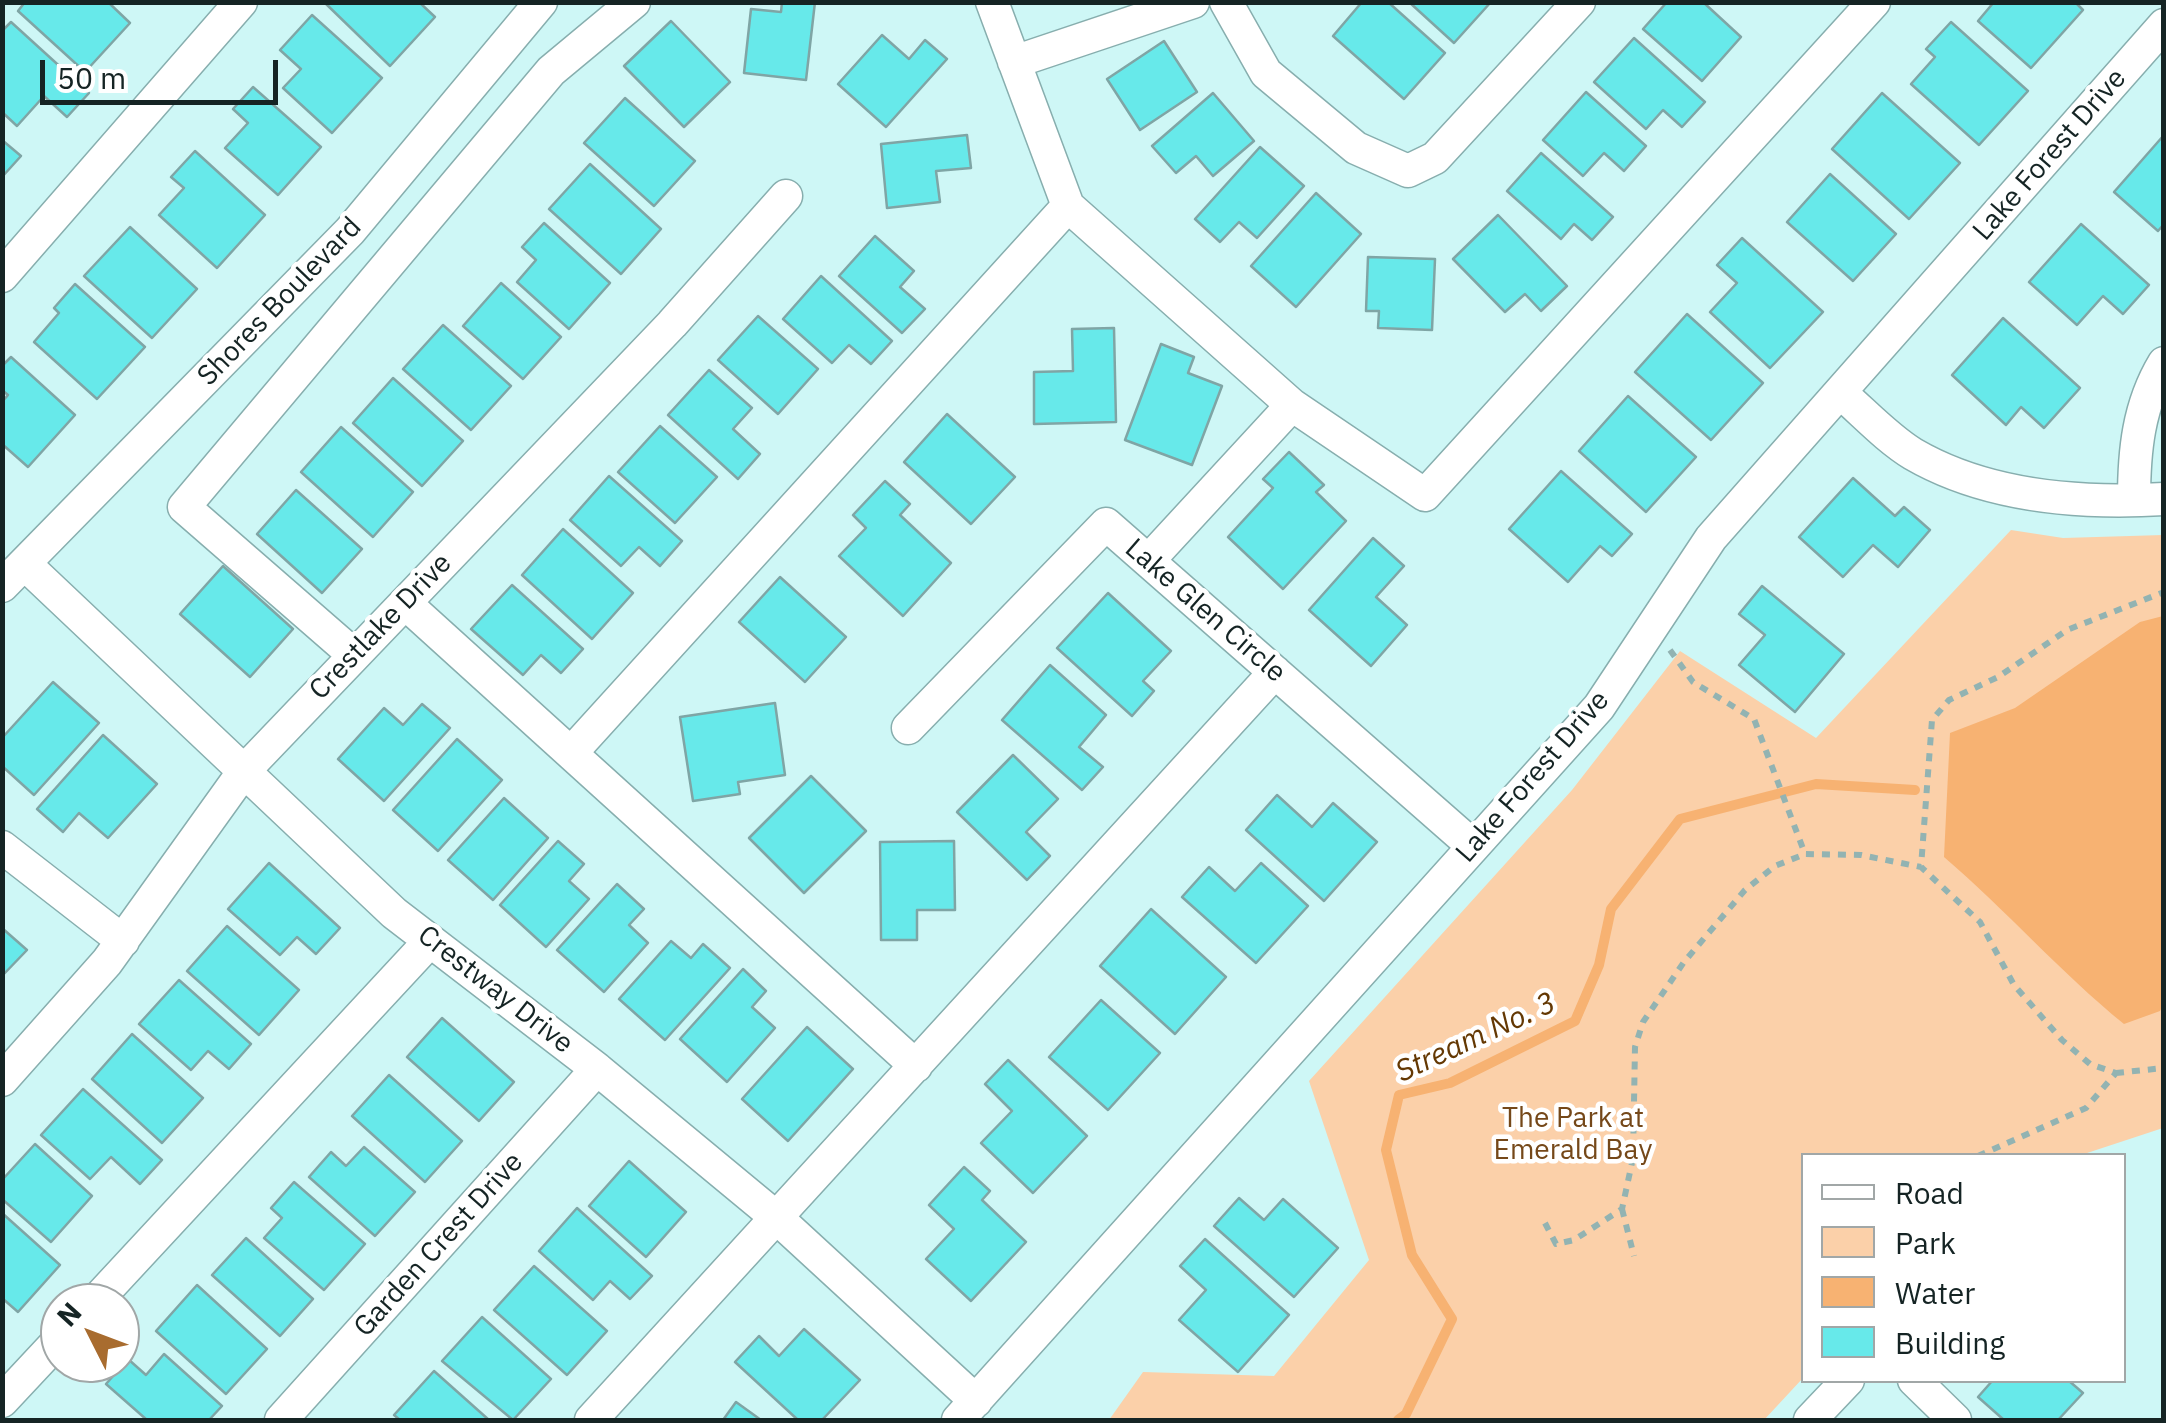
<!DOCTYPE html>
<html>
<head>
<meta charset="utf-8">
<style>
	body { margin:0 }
	#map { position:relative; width:2166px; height:1423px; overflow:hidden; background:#cef7f6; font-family:"IBM Plex Sans",sans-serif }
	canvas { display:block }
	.frame { position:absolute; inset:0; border:5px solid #152424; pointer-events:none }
	.legend { position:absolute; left:1801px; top:1153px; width:325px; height:230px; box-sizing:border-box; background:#fff; border:2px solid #a1a7a7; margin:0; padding:12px 18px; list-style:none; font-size:30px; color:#152424 }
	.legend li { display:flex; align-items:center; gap:20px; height:50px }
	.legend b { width:50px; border:2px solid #a1a7a7 }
	.north { position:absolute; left:40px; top:1283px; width:100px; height:100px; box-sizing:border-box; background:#fff; border:2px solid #a1a7a7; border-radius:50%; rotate:312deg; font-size:28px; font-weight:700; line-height:40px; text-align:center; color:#152424 }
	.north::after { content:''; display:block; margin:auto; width:35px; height:45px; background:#a86c2f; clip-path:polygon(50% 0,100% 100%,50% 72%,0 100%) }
	.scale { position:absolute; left:40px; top:60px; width:238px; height:45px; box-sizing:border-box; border:5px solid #152424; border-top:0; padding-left:12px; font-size:30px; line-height:35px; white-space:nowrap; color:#152424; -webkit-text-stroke:8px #fff; paint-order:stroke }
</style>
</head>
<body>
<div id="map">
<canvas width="2166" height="1423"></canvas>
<div class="frame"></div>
<ul class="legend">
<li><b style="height:12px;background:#fff"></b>Road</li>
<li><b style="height:28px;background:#fbd0a9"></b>Park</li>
<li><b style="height:28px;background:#f7b272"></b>Water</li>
<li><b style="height:28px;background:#67e9ea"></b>Building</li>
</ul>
<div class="north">N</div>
<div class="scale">50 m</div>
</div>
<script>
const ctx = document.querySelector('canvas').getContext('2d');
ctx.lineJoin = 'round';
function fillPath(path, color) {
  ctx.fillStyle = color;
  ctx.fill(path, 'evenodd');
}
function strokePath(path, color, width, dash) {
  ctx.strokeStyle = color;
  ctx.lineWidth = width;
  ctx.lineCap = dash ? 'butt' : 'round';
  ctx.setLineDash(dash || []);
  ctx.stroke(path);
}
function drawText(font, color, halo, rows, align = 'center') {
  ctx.font = font + ' "IBM Plex Sans",sans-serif';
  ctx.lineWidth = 9;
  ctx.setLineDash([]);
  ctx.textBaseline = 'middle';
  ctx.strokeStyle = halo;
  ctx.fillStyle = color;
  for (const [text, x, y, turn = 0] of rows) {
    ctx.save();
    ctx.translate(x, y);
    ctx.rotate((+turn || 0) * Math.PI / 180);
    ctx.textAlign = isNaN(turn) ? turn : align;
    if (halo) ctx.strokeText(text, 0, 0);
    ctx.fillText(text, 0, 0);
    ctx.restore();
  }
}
fillPath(new Path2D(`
	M2011,530L2063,538L2163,535V1128L2081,1155L1804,1156L1803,1378L1764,1420H1109L1143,1372L1274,1376L1369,1260L1309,1081L1572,790L1680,651L1816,738Z`), '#fbd0a9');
fillPath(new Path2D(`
	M2163,616V1005L2160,1011L2124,1024C2060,972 2007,911 1944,857L1950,733L2015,708L2140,622Z`), '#f7b272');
strokePath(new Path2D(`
	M1398,1420L1406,1414L1452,1319L1412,1255L1386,1150L1399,1095L1450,1083L1575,1021L1599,965L1611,909L1680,819L1816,784L1915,790`), '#f7b272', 10);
const building = new Path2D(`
	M25,2H108L130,23L85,72L18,11Z
	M324,2H419L435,17L390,66Z
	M782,2H815L806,80L744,73L751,9L781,12Z
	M1362,2H1388L1445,53L1404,99L1333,36Z
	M1409,2H1491L1454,43Z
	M1667,2H1703L1741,37L1702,81L1643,29Z
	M1994,2H2075L2083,10L2031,68L1978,21Z
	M312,15L382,78L332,133L283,88L301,69L280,50Z
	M671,21L730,82L684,127L624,66Z
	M11,22L89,93L67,117L44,96L17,126L2,112V31Z
	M1951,22L2028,91L1979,145L1911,84L1935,57L1926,49Z
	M882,35L909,59L925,40L947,59L886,127L838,84Z
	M1634,38L1705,102L1682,127L1663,110L1646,129L1594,82Z
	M1164,41L1197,92L1140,130L1107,79Z
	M253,87L321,147L278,195L225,148L248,123L233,109Z
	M1586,92L1646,146L1624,171L1604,153L1583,176L1543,140Z
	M1213,93L1254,141L1213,176L1196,156L1176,173L1152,146Z
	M1882,93L1960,163L1909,219L1832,149Z
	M625,98L695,161L654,206L584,143Z
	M967,135L971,168L936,171L940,202L887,208L881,144Z
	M2164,135V224L2158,231L2114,192Z
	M2,140L21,156L2,177Z
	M1260,147L1304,186L1257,238L1239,222L1220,242L1195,219Z
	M195,151L265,215L217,268L159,215L184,188L171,177Z
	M1541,153L1613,217L1592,240L1574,224L1561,239L1507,191Z
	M590,164L661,229L621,274L549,209Z
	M1830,174L1896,234L1853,281L1787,222Z
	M1316,193L1361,234L1296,307L1251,266Z
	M1498,215L1567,286L1541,311L1525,294L1505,312L1453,259Z
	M544,223L610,283L569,329L517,282L536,260L522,247Z
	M2081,224L2149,285L2123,314L2103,296L2077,325L2029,282Z
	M130,227L197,289L152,338L84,276Z
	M875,236L914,271L900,287L925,309L902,333L839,276Z
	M1742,238L1823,312L1770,368L1710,312L1737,283L1717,265Z
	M1368,257L1435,259L1432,330L1378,328L1379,311H1366Z
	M821,276L892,341L871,364L849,345L832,363L783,319Z
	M501,283L561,337L523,379L463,326Z
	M75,284L145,347L97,399L34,342L59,313L54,308Z
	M1687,314L1763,383L1711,440L1635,372Z
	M758,316L818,369L778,414L718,360Z
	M2003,318L2080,388L2044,428L2021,407L2006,425L1952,375Z
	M443,325L511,386L471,430L403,369Z
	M1114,328L1116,422L1034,424V372L1073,371L1072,329Z
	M1161,344L1194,357L1188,373L1222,386L1192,465L1125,440Z
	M11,357L75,415L28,467L2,444V402L8,395L2,390V366Z
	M709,370L752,408L733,429L760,454L738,479L668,415Z
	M393,378L463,441L422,486L353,423Z
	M1628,396L1696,457L1646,512L1579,451Z
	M947,414L1015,477L971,524L904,462Z
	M660,426L717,477L675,523L618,472Z
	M341,427L413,492L373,537L301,472Z
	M1289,452L1324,485L1316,492L1346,521L1283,589L1228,537L1273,488L1263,479Z
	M1561,471L1632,534L1612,556L1600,546L1568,582L1509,529Z
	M609,476L682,541L660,566L639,547L621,566L570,520Z
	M1853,478L1895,516L1904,507L1930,530L1898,567L1873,545L1843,577L1799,537Z
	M885,481L910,504L900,515L951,563L903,616L839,556L866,528L853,515Z
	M296,490L362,549L322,593L257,534Z
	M563,529L633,593L592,639L522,575Z
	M1373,538L1404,566L1376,597L1407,625L1371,666L1309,610Z
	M223,566L293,629L250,677L180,614Z
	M780,577L846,637L805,682L739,622Z
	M512,585L583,649L561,673L541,655L523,675L471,629Z
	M1762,586L1844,654L1795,712L1739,665L1765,635L1739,614Z
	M1108,593L1171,651L1143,681L1154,691L1132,716L1057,648Z
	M1050,665L1106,715L1079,747L1103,767L1082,790L1002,720Z
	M53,682L99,723L34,795L2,766V738Z
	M775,703L785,775L738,782L740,794L693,801L680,717Z
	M422,704L450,728L384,801L338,759L384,708L403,725Z
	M103,735L157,784L108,838L79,813L63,832L37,809Z
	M457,739L502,780L438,851L393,810Z
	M1013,755L1058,799L1026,832L1050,856L1027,880L957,812Z
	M811,776L866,831L804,893L749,838Z
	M1277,795L1312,827L1333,803L1377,842L1324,901L1246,830Z
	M504,798L548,838L493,900L448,860Z
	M558,841L584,864L569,881L589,899L546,947L500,905Z
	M954,841L955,910H917V940H881L880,842Z
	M269,863L340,928L316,954L297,937L280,955L228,909Z
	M1261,863L1308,906L1256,963L1182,897L1209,867L1235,891Z
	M617,884L644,909L629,925L648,943L604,992L557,950Z
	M1151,909L1226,977L1175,1034L1100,966Z
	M227,926L299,990L259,1035L187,971Z
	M2,928L27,950L2,976Z
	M671,941L691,958L703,944L730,968L665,1040L619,999Z
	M743,969L766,991L752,1007L775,1028L727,1082L680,1039Z
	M179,980L251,1044L229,1069L208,1051L191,1070L139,1024Z
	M1101,1000L1160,1053L1108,1110L1049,1057Z
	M442,1018L514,1082L479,1121L407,1057Z
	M807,1027L853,1069L788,1141L742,1099Z
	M132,1034L203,1098L162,1143L92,1079Z
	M1008,1060L1087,1136L1033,1193L981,1143L1012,1111L985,1084Z
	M389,1075L462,1141L425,1182L352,1116Z
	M83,1089L162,1160L140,1184L111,1157L90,1179L41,1135Z
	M35,1144L92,1196L51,1242L2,1199V1180Z
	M364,1147L415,1192L375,1236L309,1177L331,1152L346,1166Z
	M629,1161L686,1212L646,1257L589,1206Z
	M964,1167L990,1191L982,1200L1026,1242L971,1301L926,1259L954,1229L929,1205Z
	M294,1182L365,1244L324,1290L264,1238L282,1218L271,1208Z
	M1239,1198L1264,1220L1283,1199L1338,1248L1294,1297L1214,1226Z
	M577,1208L652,1276L630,1299L610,1281L593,1300L539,1251Z
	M2,1213L60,1265L18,1312L2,1298Z
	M246,1238L313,1299L280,1336L212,1275Z
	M1205,1239L1289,1315L1238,1372L1179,1320L1206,1290L1180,1266Z
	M534,1266L607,1331L567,1375L494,1310Z
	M197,1285L267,1349L226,1394L156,1331Z
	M482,1317L551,1379L513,1420L442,1361Z
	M804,1329L860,1380L822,1420H798L735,1362L759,1336L779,1356Z
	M164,1354L222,1406L209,1420H147L106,1384L128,1359L146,1375Z
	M434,1371L489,1420H400L394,1415Z
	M1993,1380H2068L2083,1393L2058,1420H2004L1978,1397Z
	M736,1402L761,1420H723Z`);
fillPath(building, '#67e9ea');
strokePath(building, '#7fa5a5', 2.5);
const minor = new Path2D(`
	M1226,2L1266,73L1356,148L1408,171L1435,158L1579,2
	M1014,62L1193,2
	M1068,206L1292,405L1149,560
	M2,276L241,2
	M1842,394C1864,413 1888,439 1913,454C1987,497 2081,504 2164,499
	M1292,405L1425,495L1874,2
	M2134,500C2134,452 2138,406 2164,363
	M27,566L394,913L597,1069L777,1218L976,1401
	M2,586L350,231L541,2
	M405,603L916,1066
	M354,655L184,507L551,71L634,2
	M908,728L1106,524L1473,846
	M571,753L1068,206L992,2
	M2,847L123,941
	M2,1080L107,962L244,771L672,324L786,196
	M94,1303L430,941
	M1914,1380L1955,1420
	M2,1401L60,1339
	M281,1420L597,1069
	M591,1420L1275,672
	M958,1420L1599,707L1711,538L2164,25
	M1810,1420L1848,1380`);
strokePath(minor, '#87aeae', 35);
strokePath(new Path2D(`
	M1670,650L1693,682L1754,719L1805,854L1861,855L1921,867
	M2116,1073L2164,1068
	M1978,1156L2086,1108L2116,1073L2090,1064L2062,1040L2014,985L1980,922L1921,867L1932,720L1949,700L1998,677L2067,630L2164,592
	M1622,1209L1634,1256
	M1545,1223L1556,1244L1574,1240L1622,1209L1633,1158L1635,1047L1643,1022L1684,962L1745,890L1775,866L1805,854`), '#92b3b2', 6, [8, 8]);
strokePath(minor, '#fff', 32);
drawText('28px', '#152424', '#fff', [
	["Lake Forest Drive",2050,155,-49],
	["Shores Boulevard",280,302,-46],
	["Lake Glen Circle",1205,611,41],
	["Crestlake Drive",381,627,-46],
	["Lake Forest Drive",1533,777,-49],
	["Crestway Drive",495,990,38],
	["Garden Crest Drive",439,1245,-48]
]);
drawText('28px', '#754819', '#fff', [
	["The Park at",1573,1119],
	["Emerald Bay",1573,1151]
]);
drawText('italic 30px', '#643803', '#fff', [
	["Stream No. 3",1476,1038,-25]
]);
</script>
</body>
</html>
